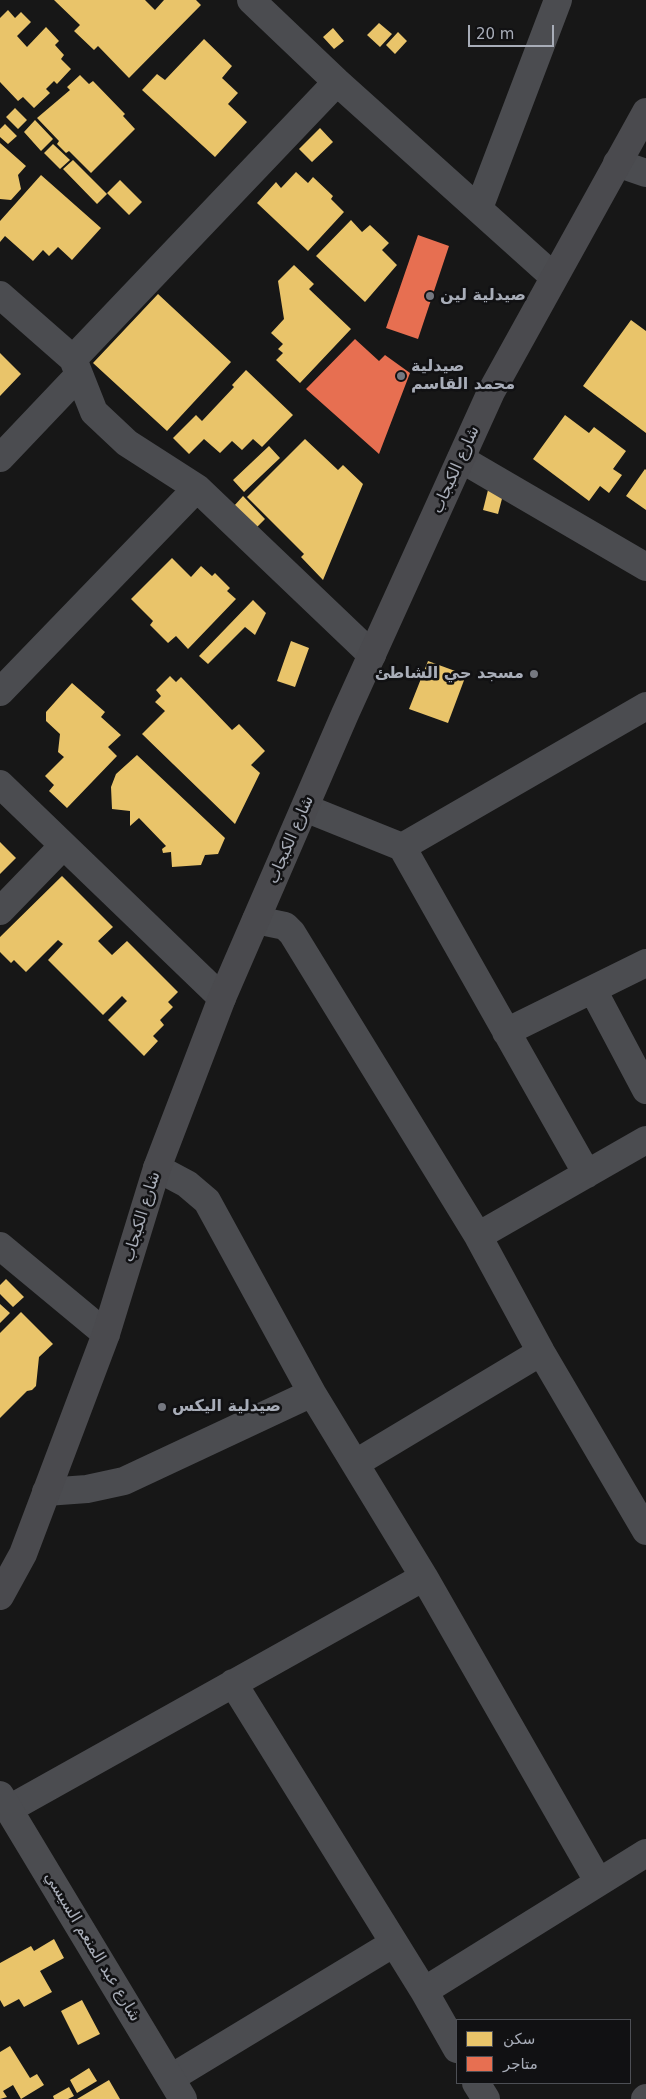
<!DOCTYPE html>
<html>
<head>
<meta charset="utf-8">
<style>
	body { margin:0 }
	#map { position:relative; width:646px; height:2099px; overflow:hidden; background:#171717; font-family:"DejaVu Sans","Noto Naskh Arabic",sans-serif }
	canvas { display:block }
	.legend { position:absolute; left:456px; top:2019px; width:175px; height:65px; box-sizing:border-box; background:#111113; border:1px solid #4d4f55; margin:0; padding:6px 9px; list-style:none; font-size:15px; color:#a8adb8 }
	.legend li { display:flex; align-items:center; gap:10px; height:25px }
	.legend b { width:25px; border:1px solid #4d4f55 }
	.scale { position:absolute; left:468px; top:25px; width:86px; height:22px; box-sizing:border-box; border:2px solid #a8adb8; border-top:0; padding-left:6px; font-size:15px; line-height:18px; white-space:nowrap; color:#a8adb8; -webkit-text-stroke:4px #111113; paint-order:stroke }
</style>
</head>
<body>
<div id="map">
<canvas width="646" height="2099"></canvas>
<ul class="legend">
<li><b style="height:14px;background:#e9c46a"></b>سكن</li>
<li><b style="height:14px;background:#e76f51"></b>متاجر</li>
</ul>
<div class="scale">20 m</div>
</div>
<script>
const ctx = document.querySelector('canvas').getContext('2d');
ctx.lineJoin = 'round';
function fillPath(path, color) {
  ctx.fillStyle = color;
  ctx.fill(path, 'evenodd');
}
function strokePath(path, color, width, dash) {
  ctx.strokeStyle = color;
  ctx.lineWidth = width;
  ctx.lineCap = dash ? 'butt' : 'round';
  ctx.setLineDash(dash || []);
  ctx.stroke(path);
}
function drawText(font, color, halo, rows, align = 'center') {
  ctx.font = font + ' "DejaVu Sans","Noto Naskh Arabic",sans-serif';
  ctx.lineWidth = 5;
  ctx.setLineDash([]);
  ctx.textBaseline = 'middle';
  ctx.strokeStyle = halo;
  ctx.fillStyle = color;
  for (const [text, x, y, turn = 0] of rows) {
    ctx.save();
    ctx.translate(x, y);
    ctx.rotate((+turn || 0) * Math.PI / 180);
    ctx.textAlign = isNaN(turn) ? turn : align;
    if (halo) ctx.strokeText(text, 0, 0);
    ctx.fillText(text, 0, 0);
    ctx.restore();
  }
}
fillPath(new Path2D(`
	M54,0H145L155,10L164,0H196L201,5L129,78L98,46L94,50L74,31L80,25Z
	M8,10L15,18L21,12L31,22L17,36L27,47L46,27L59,41L55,45L64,55L61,59L71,69L57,84L54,81L46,89L50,93L34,108L23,97L18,101L0,82V18Z
	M379,23L392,34L380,47L367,35Z
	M333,28L344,41L334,49L323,37Z
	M398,32L407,41L395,54L386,45Z
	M204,39L232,66L222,78L238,93L228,104L247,122L215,157L142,90L157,74L165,80Z
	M80,75L89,84L93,81L125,114L123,116L135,129L91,173L69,151L66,153L57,144L59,141L37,118L70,90L67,87Z
	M15,108L27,120L18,129L6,117Z
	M35,120L53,139L41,151L24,132Z
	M5,124L17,136L8,144L0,137V129Z
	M320,128L333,142L312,162L299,149Z
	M0,143L26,166L18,175L21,189L11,200L0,199Z
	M53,144L70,160L60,169L44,153Z
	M73,160L107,194L97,204L63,169Z
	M296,172L308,183L313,177L333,196L331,199L344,212L308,251L257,203L276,182L281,188Z
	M41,175L101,228L72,260L58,247L49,256L43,250L33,261L5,236L0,242V221Z
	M120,180L142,202L129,215L107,193Z
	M351,220L362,232L370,225L389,243L382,250L397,265L365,302L316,256Z
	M294,265L314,284L309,289L351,329L300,383L276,360L283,353L278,349L283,344L271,333L284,319L278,281Z
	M158,294L231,362L167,431L93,363Z
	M631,320L646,331V433L583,386Z
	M0,353L21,374L0,396Z
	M246,370L293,415L262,447L253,439L242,450L232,441L220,453L204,439L189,454L173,438L196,415L202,421L234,387L232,385Z
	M565,415L589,433L594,427L626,451L613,469L622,475L609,493L600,486L589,501L533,459Z
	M305,439L338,470L343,465L363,484L323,580L301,557L304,554L247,497Z
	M269,446L280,458L244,492L233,480Z
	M645,469L646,470V510L626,496Z
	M489,486L504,491L498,514L483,510Z
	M243,496L265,519L256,528L234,506Z
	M172,558L191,577L201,566L212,576L215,573L230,588L227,591L236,599L188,649L176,636L168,643L150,625L153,621L131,599Z
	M253,600L266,613L255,635L245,627L208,664L199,656Z
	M291,641L309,648L295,687L277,681Z
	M428,661L466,675L448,723L409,709Z
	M170,676L176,682L181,677L232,730L239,724L265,751L251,765L260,773L235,824L142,734L165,711L155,702L161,696L156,690Z
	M72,683L105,712L101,717L121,735L108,747L117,756L67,808L49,791L54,785L45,776L64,757L58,752L60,734L46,721V712Z
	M137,755L225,838L218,854L205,855L201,865L172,867L171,852L163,853L162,849L166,846L139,818L130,826V811L112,809L111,787L116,774Z
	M0,842L16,858L0,874Z
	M62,876L113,927L98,941L112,955L127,941L178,992L168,1002L173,1007L160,1020L164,1025L153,1036L158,1041L144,1056L108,1020L127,1001L122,996L103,1015L48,960L63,944L58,940L26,972L14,960L11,963L0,952V937Z
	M6,1279L24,1297L13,1307L0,1294V1285Z
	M0,1304L10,1313L0,1323Z
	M21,1312L53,1344L39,1357L36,1386L32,1390L27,1391L0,1418V1333Z
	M54,1939L64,1958L40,1971L52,1992L24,2007L19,1999L4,2007L0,2000V1963L31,1946L34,1951Z
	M82,2000L100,2034L78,2045L61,2011Z
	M10,2046L30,2078L37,2074L44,2085L21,2099L13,2085L3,2091L7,2097L0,2099V2052Z
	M89,2068L97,2081L77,2093L70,2080Z
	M109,2080L120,2099H77Z
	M69,2087L74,2096L68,2099H54L53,2096Z`), '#e9c46a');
fillPath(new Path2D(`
	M418,235L449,246L418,339L386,328Z
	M355,339L379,361L385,355L410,373L379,454L306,389Z`), '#e76f51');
strokePath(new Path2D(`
	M251,0L337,82L554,277
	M617,163L646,173
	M479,208L558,0
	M0,295L73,359L94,412L127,443L197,488L372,655
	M73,359L337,82
	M0,458L78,376
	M461,459L646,567
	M0,692L197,488
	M0,784L222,998
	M305,808L402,847L646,706
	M402,847L587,1174
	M0,911L63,846
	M256,920L285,926L292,933L478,1236L541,1352L646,1531
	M593,990L646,1090
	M506,1032L646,963
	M157,1168L187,1184L207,1201L312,1393L424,1577L598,1881
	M478,1236L646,1140
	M0,1246L106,1334
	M356,1463L541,1352
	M46,1492L87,1489L124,1481L312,1393
	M233,1683L424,1991L457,2049
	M9,1809L424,1577
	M424,1991L646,1853
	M171,2078L394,1943
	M476,2083L486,2099
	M645,2099L646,2098`), '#4b4c50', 28);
strokePath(new Path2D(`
	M0,1795L183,2099`), '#4b4c50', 28);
strokePath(new Path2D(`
	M0,1596L23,1554L106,1334L157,1168L222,998L345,714L491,392L646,112`), '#4a4a4e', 28);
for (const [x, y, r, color] of [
	[430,296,5,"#757880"],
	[401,376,5,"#757880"],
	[534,674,5,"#757880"],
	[162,1407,5,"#757880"]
]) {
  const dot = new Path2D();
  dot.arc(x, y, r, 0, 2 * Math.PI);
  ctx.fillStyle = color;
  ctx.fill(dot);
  strokePath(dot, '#111113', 2);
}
drawText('bold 16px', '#a8adb8', '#111113', [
	["صيدلية لين",440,296],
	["صيدلية",411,367],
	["محمد القاسم",411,385],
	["مسجد حي الشاطئ",524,674,"right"],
	["صيدلية اليكس",172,1407]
], 'left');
drawText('16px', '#a8adb8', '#111113', [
	["شارع الكبجاب",456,470,-66],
	["شارع الكبجاب",291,840,-67],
	["شارع الكبجاب",142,1217,-73],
	["شارع عبد المنعم السيسي",92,1947,59]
]);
</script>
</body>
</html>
